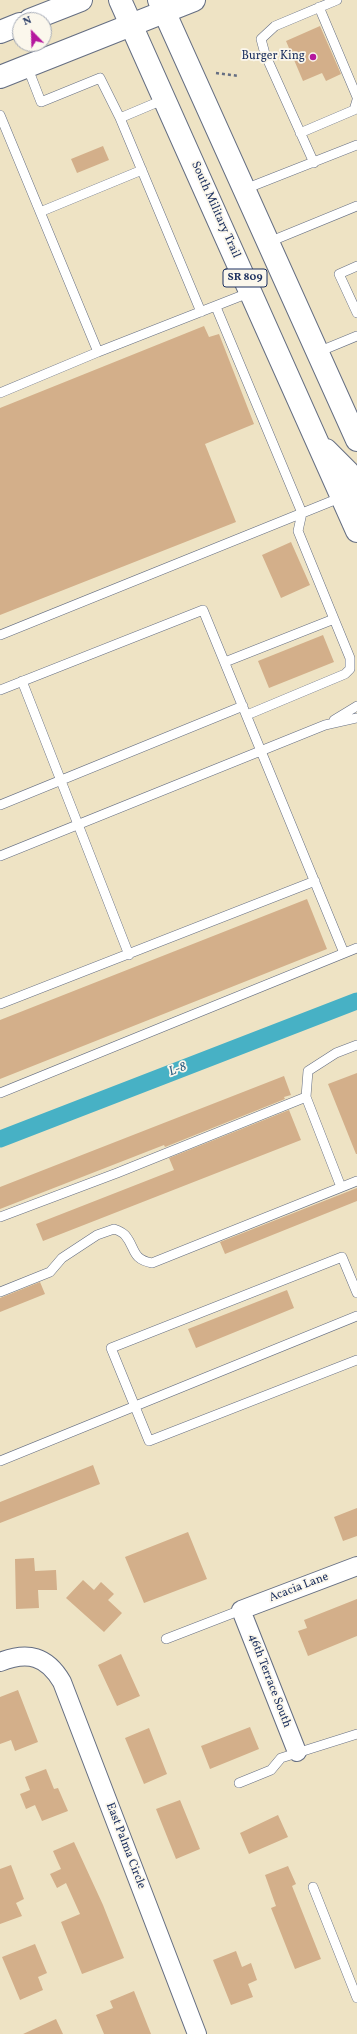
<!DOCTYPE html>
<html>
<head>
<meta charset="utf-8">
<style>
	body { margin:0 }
	#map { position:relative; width:357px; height:2034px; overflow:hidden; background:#eee3c4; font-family:Vollkorn,serif }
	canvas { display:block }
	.north { position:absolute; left:12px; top:12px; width:40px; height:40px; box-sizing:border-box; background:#fbf7ec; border:1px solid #a1a7b3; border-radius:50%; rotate:337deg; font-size:11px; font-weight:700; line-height:16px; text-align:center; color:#1b2f5e }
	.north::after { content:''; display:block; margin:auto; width:14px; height:18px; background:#b5179e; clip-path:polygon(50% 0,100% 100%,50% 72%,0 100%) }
</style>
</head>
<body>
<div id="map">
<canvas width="357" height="2034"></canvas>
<div class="north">N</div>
</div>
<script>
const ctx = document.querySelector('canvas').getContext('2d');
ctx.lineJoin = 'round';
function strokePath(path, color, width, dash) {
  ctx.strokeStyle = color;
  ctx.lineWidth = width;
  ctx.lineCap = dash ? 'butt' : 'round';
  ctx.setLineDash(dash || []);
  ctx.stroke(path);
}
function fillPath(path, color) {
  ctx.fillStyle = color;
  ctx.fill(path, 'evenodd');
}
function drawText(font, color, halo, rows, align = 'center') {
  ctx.font = font + ' Vollkorn,serif';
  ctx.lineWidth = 3.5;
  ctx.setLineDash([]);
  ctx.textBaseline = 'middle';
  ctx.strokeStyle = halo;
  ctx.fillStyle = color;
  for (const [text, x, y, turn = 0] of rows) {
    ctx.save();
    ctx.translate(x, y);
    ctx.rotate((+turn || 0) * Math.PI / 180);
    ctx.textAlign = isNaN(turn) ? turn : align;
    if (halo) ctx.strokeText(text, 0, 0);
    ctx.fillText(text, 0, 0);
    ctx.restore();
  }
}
strokePath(new Path2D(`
	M0,1139L357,1001`), '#47b1c5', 17);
fillPath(new Path2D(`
	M320,26L341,74L326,81L322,73L303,81L286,41Z
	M103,146L109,160L77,173L71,159Z
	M204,326L209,337L219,334L254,424L205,444L236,522L0,615V408Z
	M291,542L310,585L281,598L262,555Z
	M323,635L334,662L269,688L258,661Z
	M307,899L327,949L0,1079V1020Z
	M357,1073V1154H356L328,1084Z
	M284,1076L291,1095L284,1097L285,1099L165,1147L164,1145L0,1209V1187Z
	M289,1110L301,1140L43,1241L36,1224L174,1170L169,1158Z
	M357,1188V1201L225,1254L220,1242Z
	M40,1282L45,1294L0,1312V1298Z
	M287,1290L294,1308L196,1348L188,1329Z
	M93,1465L100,1484L0,1523V1502Z
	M357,1508V1536L343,1541L334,1517Z
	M188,1532L207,1579L144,1603L125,1557Z
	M34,1558L35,1571L56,1570L57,1590H38L39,1608L16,1609L15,1559Z
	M83,1580L94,1590L101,1582L114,1594L108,1600L122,1613L104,1632L66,1598Z
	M357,1599V1636L308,1656L298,1631L307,1628L304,1620Z
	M121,1654L140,1696L117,1706L98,1665Z
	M18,1690L38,1742L15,1751L11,1740L0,1744V1697Z
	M250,1727L259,1749L210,1769L201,1746Z
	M149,1728L167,1774L144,1784L125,1738Z
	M46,1769L54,1789L58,1788L68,1811L42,1821L35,1805L26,1809L20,1794L30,1790L25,1777Z
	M180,1800L200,1849L176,1859L156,1809Z
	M278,1815L288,1837L249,1854L240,1833Z
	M74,1842L103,1905L124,1958L82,1974L61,1922L80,1914L66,1883L57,1888L50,1874L61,1869L53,1851Z
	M11,1865L24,1899L16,1903L22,1916L0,1924V1869Z
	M288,1866L296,1884L292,1886L321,1959L295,1969L271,1908L276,1906L265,1875Z
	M35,1944L47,1973L38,1977L43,1990L20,2000L2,1957Z
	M236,1951L242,1967L251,1963L257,1980L248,1984L253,1997L231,2005L213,1960Z
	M134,1991L151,2034H104L96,2015L113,2008L110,2001Z
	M56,2019L63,2034H23Z`), '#d3af8a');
const service = new Path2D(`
	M319,7L357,97
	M27,66L41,102L100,78L120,118L201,312
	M0,115L98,352
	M120,118L165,99
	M300,133L354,110L357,100
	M314,163L265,54L261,39L275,26L337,0
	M245,189L357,145
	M40,212L142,170
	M269,242L357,206
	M357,266L339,274L357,313
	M216,307L302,513L298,531L350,658V669L345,674L247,715
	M318,352L357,336
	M0,393L98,352L251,292
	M0,635L342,497
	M225,662L334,619
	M22,681L129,955
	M0,690L203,610L344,953
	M334,720L357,706
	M0,805L243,706
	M0,856L325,725L357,718
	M0,1004L315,881
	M0,1093L357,948
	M306,1097L341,1187
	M0,1217L117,1173L306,1097L308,1071L336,1053L357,1045
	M0,1292L50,1272L62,1258L97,1235L114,1229C117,1230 122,1232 125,1235C136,1248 131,1259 152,1263L357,1181
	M357,1293L342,1257L111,1348L149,1441L357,1360
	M0,1461L357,1316
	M166,1639L241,1610
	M239,1783L271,1770L281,1758L357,1734
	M313,1887L357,1998`);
const minor = new Path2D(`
	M0,1662C28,1651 47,1656 62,1682L197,2034
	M297,1752L241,1610L357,1566`);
const secondary = new Path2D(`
	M30,20L81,0
	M0,32L20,24
	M0,77L194,0`);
const primary = new Path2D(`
	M120,0L357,531
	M159,0L357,440
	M326,450L348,472L357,493`);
strokePath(service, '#656e82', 10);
strokePath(minor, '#656e82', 20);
strokePath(secondary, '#656e82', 24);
strokePath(primary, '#656e82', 24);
strokePath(new Path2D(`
	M216,73L239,76`), '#656e82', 2.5, [3, 3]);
strokePath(service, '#fff', 9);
strokePath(minor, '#fff', 18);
strokePath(secondary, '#fff', 22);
strokePath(primary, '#fff', 22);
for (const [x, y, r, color] of [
	[313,57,4,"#b5179e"]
]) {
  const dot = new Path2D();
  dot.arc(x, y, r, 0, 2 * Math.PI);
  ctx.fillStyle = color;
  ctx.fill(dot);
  strokePath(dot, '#fbf7ec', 1.5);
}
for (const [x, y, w] of [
	[245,278,44]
]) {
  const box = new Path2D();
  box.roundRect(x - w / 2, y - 9, w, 18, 3);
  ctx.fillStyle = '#fbf7ec';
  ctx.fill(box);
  strokePath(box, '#1b2f5e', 1);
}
drawText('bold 11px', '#1b2f5e', null, [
	["SR 809",245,278]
]);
drawText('12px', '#1b2f5e', '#fbf7ec', [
	["Burger King",305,57]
], 'right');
drawText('12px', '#1b2f5e', '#fbf7ec', [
	["South Military Trail",215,210,66],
	["Acacia Lane",299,1588,-21],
	["46th Terrace South",269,1681,69],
	["East Palma Circle",125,1846,69]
]);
drawText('italic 13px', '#2a5c82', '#fbf7ec', [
	["L-8",178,1070,-21]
]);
</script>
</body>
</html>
